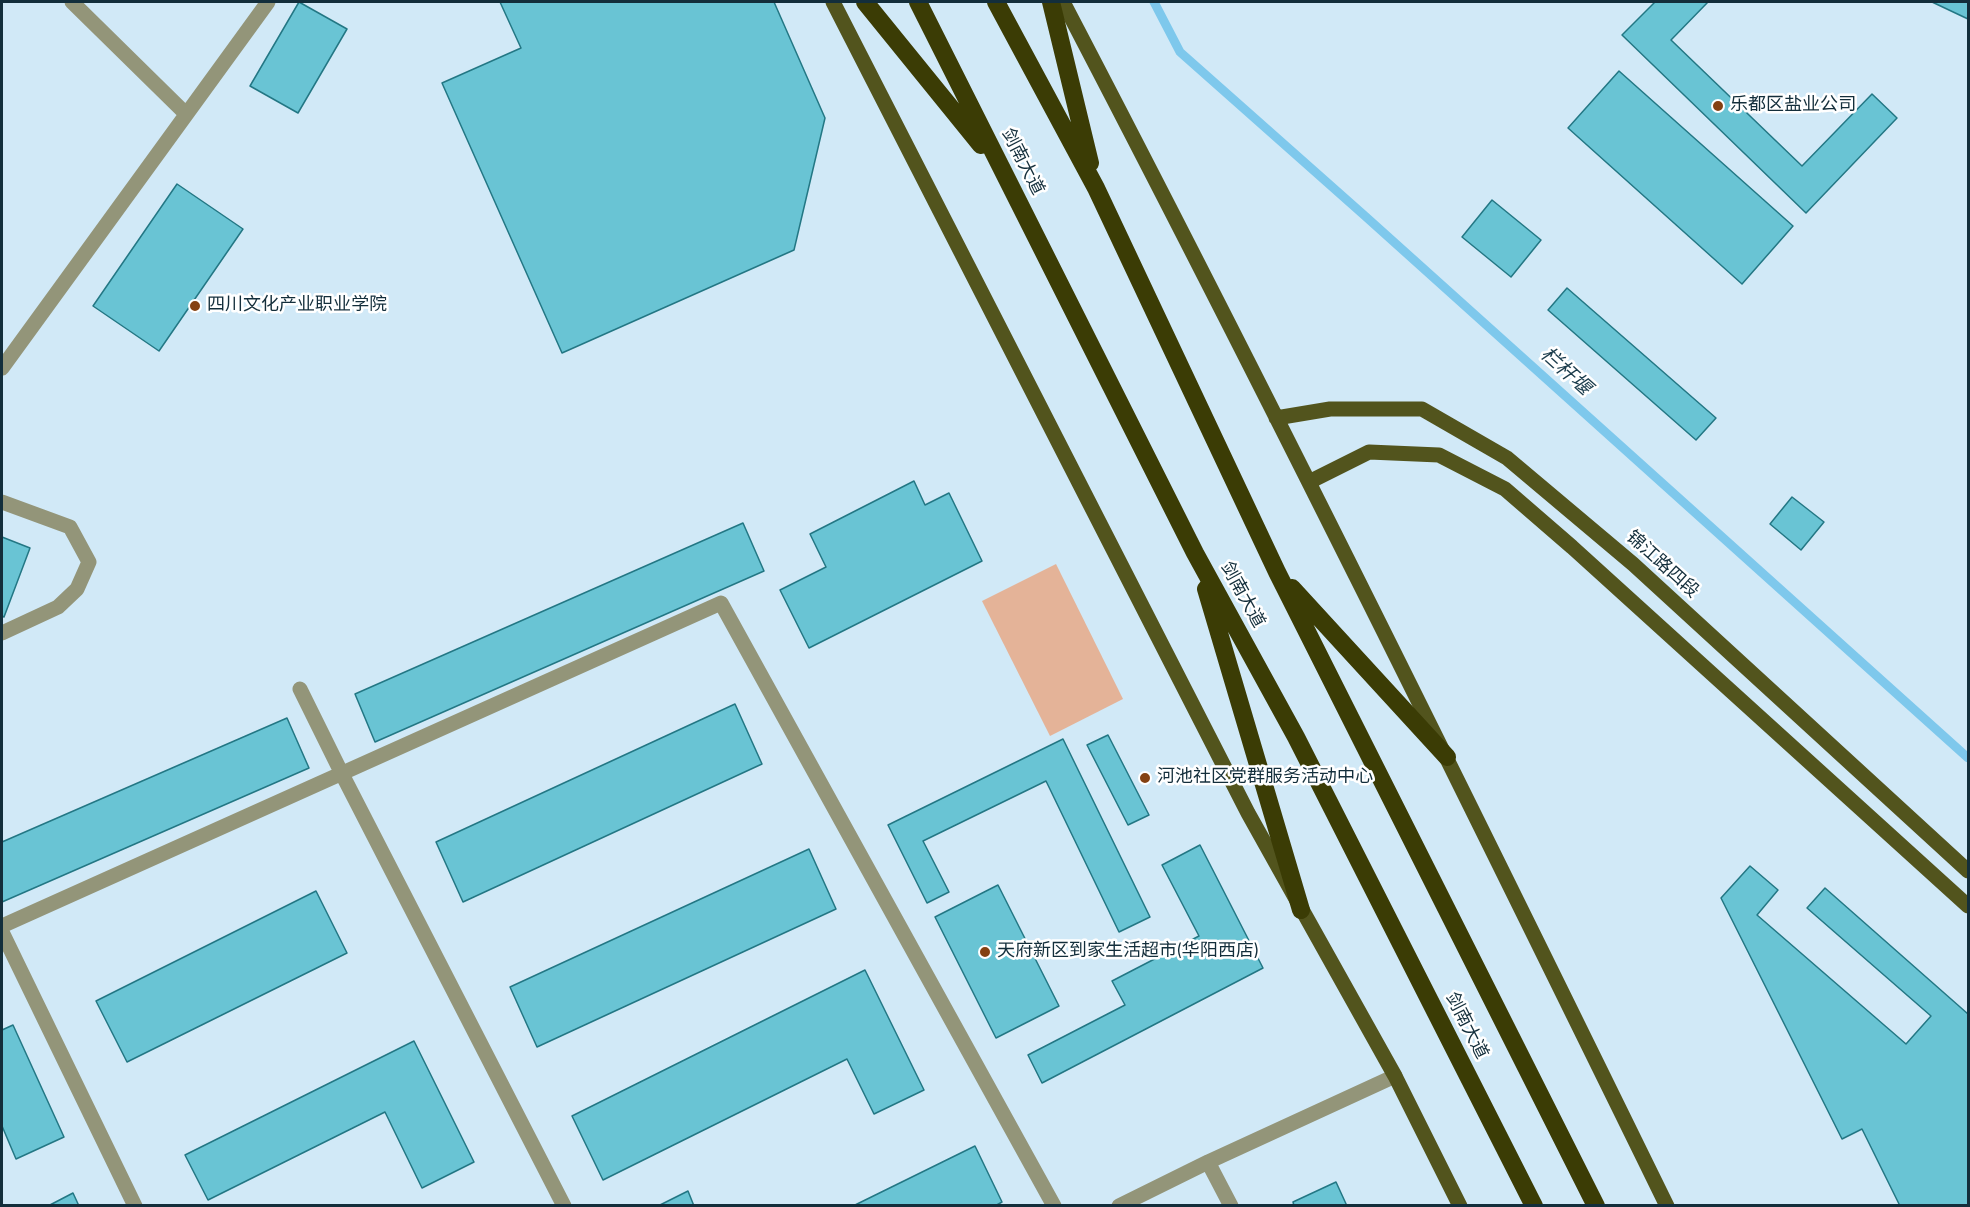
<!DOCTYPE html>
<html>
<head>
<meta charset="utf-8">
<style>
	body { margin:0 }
	#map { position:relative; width:1970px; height:1207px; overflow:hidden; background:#d1e9f7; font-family:"Titillium Web",sans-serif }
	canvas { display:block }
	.frame { position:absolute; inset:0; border:3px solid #132e3b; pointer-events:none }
</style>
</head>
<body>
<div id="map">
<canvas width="1970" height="1207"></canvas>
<div class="frame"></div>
</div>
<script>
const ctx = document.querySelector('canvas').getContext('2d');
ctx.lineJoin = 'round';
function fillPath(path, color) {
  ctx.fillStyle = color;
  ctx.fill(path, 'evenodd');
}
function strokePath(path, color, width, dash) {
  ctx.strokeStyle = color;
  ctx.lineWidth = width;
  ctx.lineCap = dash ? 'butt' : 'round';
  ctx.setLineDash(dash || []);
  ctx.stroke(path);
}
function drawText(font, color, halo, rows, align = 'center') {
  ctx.font = font + ' "Titillium Web","Noto Sans SC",sans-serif';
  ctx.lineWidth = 5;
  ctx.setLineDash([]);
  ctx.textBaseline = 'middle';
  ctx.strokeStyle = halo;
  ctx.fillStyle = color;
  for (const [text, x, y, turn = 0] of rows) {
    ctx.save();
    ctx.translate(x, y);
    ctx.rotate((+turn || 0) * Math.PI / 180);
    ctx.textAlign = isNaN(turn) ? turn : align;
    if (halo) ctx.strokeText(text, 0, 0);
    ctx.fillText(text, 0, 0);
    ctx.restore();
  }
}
fillPath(new Path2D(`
	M1056,564L1123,699L1050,736L982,601Z`), '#e4b398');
strokePath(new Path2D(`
	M1154,2L1180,52L1365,216L1968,758`), '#7ec8ec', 9);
const building = new Path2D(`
	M299,2L347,29L298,113L250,86Z
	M500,2H774L825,118L794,250L562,353L442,83L521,48Z
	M1655,2H1708L1671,40L1802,166L1872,94L1897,118L1806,213L1622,35Z
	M1932,2H1968V19Z
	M1619,71L1793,226L1742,284L1568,128Z
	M177,184L243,229L159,351L93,306Z
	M1492,200L1541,240L1511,277L1462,237Z
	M1567,288L1716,418L1696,440L1548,310Z
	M914,481L925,505L949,493L982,561L809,648L780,590L826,567L810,534Z
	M1792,497L1824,522L1801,550L1770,524Z
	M743,523L764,571L375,742L355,694Z
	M2,537L30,548L4,617L2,616Z
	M735,704L762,764L463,902L436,842Z
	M287,718L309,768L2,902V842Z
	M1108,735L1149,815L1128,825L1087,745Z
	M1063,739L1150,917L1119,932L1046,781L923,841L949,892L927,903L888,825Z
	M1200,845L1263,968L1042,1083L1028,1055L1125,1005L1112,981L1199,936L1162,865Z
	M809,849L836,909L537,1047L510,987Z
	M1750,866L1778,890L1757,915L1906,1044L1931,1016L1807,908L1825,888L1968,1014V1206H1900L1862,1129L1842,1139L1721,898Z
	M998,885L1059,1006L996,1038L935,917Z
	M316,891L347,953L127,1062L96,1001Z
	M865,970L924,1090L874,1114L847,1059L603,1180L572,1116Z
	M13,1025L64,1137L16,1159L2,1126V1030Z
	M414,1041L474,1162L422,1188L385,1112L208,1200L185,1155Z
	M975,1146L1002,1202L995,1206H853Z
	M1336,1182L1347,1206H1294L1293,1202Z
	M688,1191L694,1206H658Z
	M73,1193L79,1206H48Z`);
fillPath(building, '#69c4d4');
strokePath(building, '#237784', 1.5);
strokePath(new Path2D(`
	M72,2L186,114
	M2,368L268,2
	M2,502L70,527L89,562L77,589L58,607L2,633
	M300,689L342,774L564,1206
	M2,926L721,603L1054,1206
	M2,932L135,1206
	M1208,1162L1231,1206
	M1119,1206L1208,1162L1395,1076`), '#939579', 15);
strokePath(new Path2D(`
	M833,2L1248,813L1395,1076L1460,1206
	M1063,2C1271,400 1469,802 1667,1206
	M1276,418L1330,409H1422L1507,458L1633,564L1968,871
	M1309,482L1369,452L1439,455L1505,489L1572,547L1968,906`), '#52541d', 15);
strokePath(new Path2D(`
	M865,2L981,145
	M918,2L1195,553L1296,737L1534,1206
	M996,2L1096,188L1277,572L1596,1206
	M1051,2L1090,163
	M1292,588L1447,757
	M1206,589L1301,910`), '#3b3c05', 18);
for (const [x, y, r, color] of [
	[1718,106,6,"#844112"],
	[195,306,6,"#844112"],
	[1145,778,6,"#844112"],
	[985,952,6,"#844112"]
]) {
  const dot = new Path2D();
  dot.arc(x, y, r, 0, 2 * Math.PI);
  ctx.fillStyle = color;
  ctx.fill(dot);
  strokePath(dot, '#fff', 2);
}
drawText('18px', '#132e3b', '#fff', [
	["乐都区盐业公司",1730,106],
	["四川文化产业职业学院",207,306],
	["河池社区党群服务活动中心",1157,778],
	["天府新区到家生活超市(华阳西店)",997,952]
], 'left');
drawText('18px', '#132e3b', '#fff', [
	["剑南大道",1022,162,63],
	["锦江路四段",1662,565,42],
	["剑南大道",1242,595,61],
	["剑南大道",1466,1026,63]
]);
drawText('italic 20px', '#1b3c4c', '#fff', [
	["栏杆堰",1565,372,42]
]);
</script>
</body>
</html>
